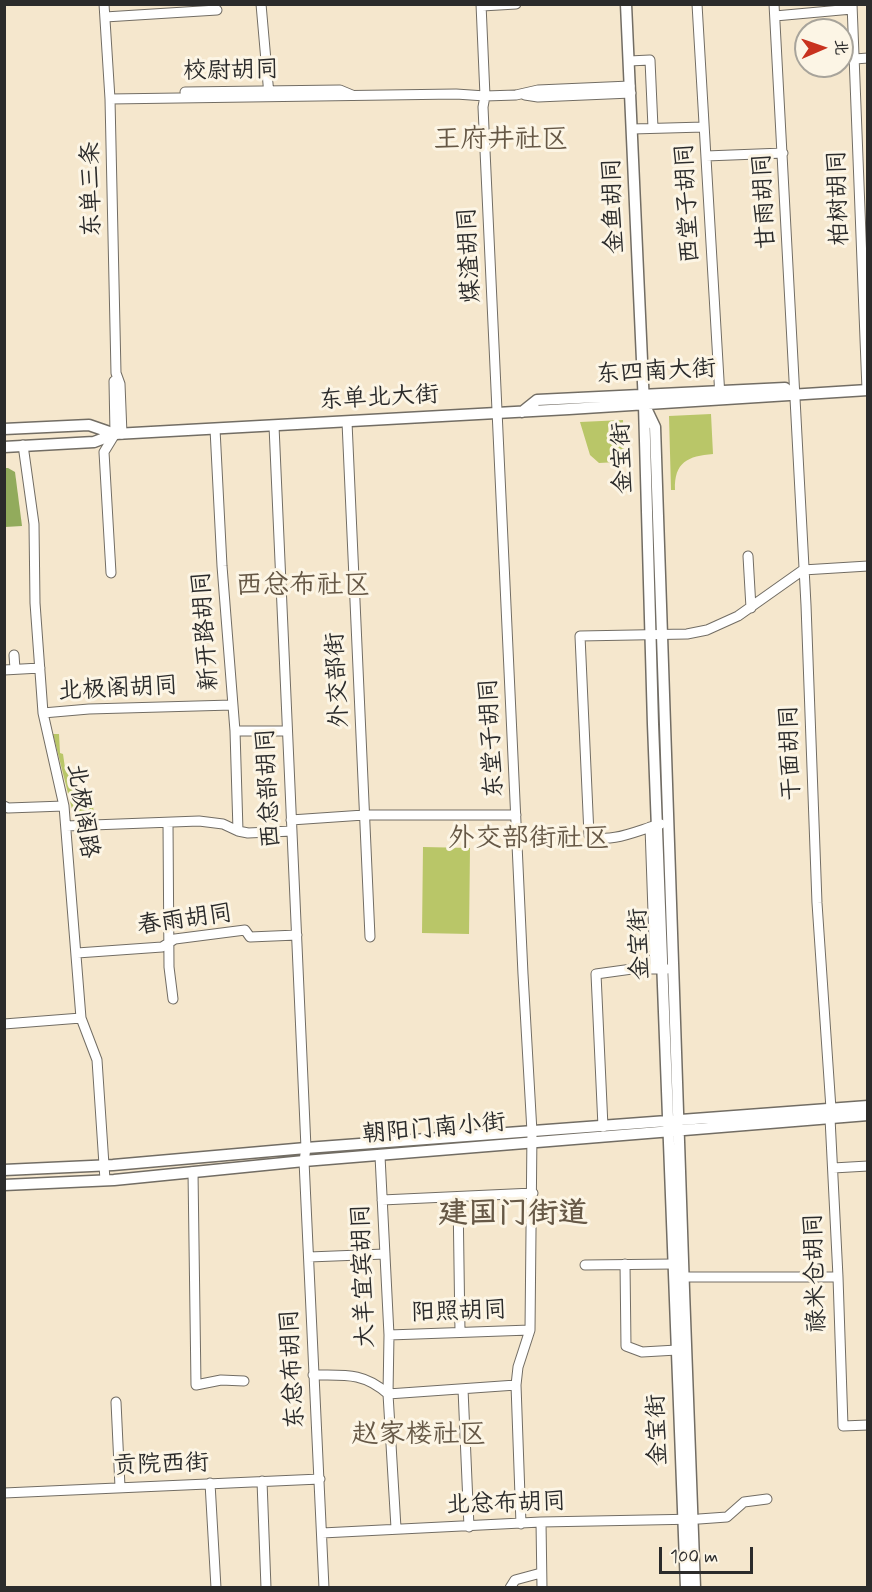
<!DOCTYPE html>
<html>
<head>
<meta charset="utf-8">
<style>
	body { margin:0 }
	#map { position:relative; width:872px; height:1592px; overflow:hidden; background:#f5e7cd; font-family:Mynerve,"LXGW WenKai TC",sans-serif }
	canvas { display:block }
	.frame { position:absolute; inset:0; border:6px solid #2b2b2b; pointer-events:none }
	.north { position:absolute; left:794px; top:18px; width:60px; height:60px; box-sizing:border-box; background:#fcf5e5; border:2px solid #a8a49b; border-radius:50%; rotate:88deg; font-size:16px; font-weight:700; line-height:24px; text-align:center; color:#2b2b2b }
	.north::after { content:''; display:block; margin:auto; width:21px; height:27px; background:#c8321e; clip-path:polygon(50% 0,100% 100%,50% 72%,0 100%) }
	.scale { position:absolute; left:659px; top:1547px; width:94px; height:27px; box-sizing:border-box; border:3px solid #2b2b2b; border-top:0; padding-left:8px; font-size:18px; line-height:21px; white-space:nowrap; color:#2b2b2b; -webkit-text-stroke:4px #fcf5e5; paint-order:stroke }
</style>
</head>
<body>
<div id="map">
<canvas width="872" height="1592"></canvas>
<div class="frame"></div>
<div class="north">北</div>
<div class="scale">100 m</div>
</div>
<script>
const ctx = document.querySelector('canvas').getContext('2d');
ctx.lineJoin = 'round';
function fillPath(path, color) {
  ctx.fillStyle = color;
  ctx.fill(path, 'evenodd');
}
function strokePath(path, color, width, dash) {
  ctx.strokeStyle = color;
  ctx.lineWidth = width;
  ctx.lineCap = dash ? 'butt' : 'round';
  ctx.setLineDash(dash || []);
  ctx.stroke(path);
}
function drawText(font, color, halo, rows, align = 'center') {
  ctx.font = font + ' Mynerve,"LXGW WenKai TC",sans-serif';
  ctx.lineWidth = 6;
  ctx.setLineDash([]);
  ctx.textBaseline = 'middle';
  ctx.strokeStyle = halo;
  ctx.fillStyle = color;
  for (const [text, x, y, turn = 0] of rows) {
    ctx.save();
    ctx.translate(x, y);
    ctx.rotate((+turn || 0) * Math.PI / 180);
    ctx.textAlign = isNaN(turn) ? turn : align;
    if (halo) ctx.strokeText(text, 0, 0);
    ctx.fillText(text, 0, 0);
    ctx.restore();
  }
}
fillPath(new Path2D(`
	M711,414L713,454C688,456 674,462 675,490H671L669,416Z
	M623,420L624,451H617V462L599,463L590,455L580,422Z
	M53,734H59L60,753L63,754L65,768L73,769L74,792H80V800H84L85,805H93L94,816L74,817Z
	M423,847L470,848L469,934L422,933Z`), '#b9c668');
fillPath(new Path2D(`
	M8,468L15,472L22,526L5,527V468Z`), '#92ab5c');
const minor = new Path2D(`
	M104,4L110,99L116,373L120,384L122,434
	M261,4L269,95
	M481,4L485,96L483,107L523,974L532,1132L530,1330L518,1367L516,1385L521,1524
	M697,4L720,397
	M774,4L806,605L817,903L831,1109
	M852,4L867,390
	M482,6L516,4
	M775,16L852,9
	M105,17L217,10
	M855,59L868,58
	M629,61L650,60L653,128
	M185,92L340,90L352,95
	M525,95L538,97L631,93
	M110,99L456,94L485,96L516,95L538,90L630,86
	M632,129L704,127
	M706,156L783,153
	M347,422L370,937
	M274,426L306,1148L304,1161L324,1588
	M215,429L222,566L235,731L238,831
	M23,445L34,524L35,603L43,713L64,806L81,1018L97,1060L105,1180
	M748,556L751,608
	M111,573L104,452L115,434L114,381
	M14,655L15,669
	M4,670L40,668
	M43,713L89,709L232,705
	M235,731H286
	M4,806L8,808L64,806
	M291,820L364,815H516
	M168,823L169,967L173,999
	M661,824C640,829 610,845 589,835L580,636L687,634L707,630L738,616L803,570L868,566
	M66,826L199,821L223,824L238,831L248,833L292,831
	M650,827L655,969
	M77,953L162,947L175,939L245,930L250,937L297,935
	M4,1024L81,1018
	M830,1118L838,1277L843,1426L868,1425
	M603,1127L596,974L632,969H667
	M380,1156L389,1335L388,1394L396,1528
	M833,1168L868,1166
	M193,1172L196,1385L221,1380L244,1381
	M458,1197L460,1332
	M382,1200L533,1193
	M309,1257L385,1254
	M625,1264L626,1346L642,1352L677,1350
	M585,1265L674,1264
	M684,1277H838
	M389,1335L530,1330
	M313,1375C344,1375 364,1372 388,1394L516,1385
	M463,1389L469,1527
	M116,1402L120,1487
	M262,1481L266,1588
	M210,1483L216,1588
	M4,1493L320,1479
	M541,1522L542,1588
	M322,1533L541,1522L699,1519L727,1517L744,1502L767,1499
	M510,1588L515,1580L541,1573`);
const major = new Path2D(`
	M626,4L644,405L653,724L686,1588
	M645,406L655,427C665,814 681,1201 695,1588
	M522,412L537,400L785,388L794,395
	M4,429L89,425L115,434
	M4,447L94,442L115,434L569,409L868,390
	M4,1170L113,1165L306,1148L868,1106
	M4,1185L114,1180L304,1161L868,1115`);
strokePath(minor, '#726d64', 11);
strokePath(major, '#726d64', 13);
strokePath(minor, '#fff', 9);
strokePath(major, '#fff', 10);
drawText('24px', '#2b2b2b', '#fcf5e5', [
	["校尉胡同",231,72,-1],
	["东单三条",93,189,-91],
	["柏树胡同",840,198,-92],
	["甘雨胡同",766,201,-93],
	["西堂子胡同",689,203,-93],
	["金鱼胡同",615,206,-92],
	["煤渣胡同",471,255,-93],
	["东四南大街",656,373,-3],
	["东单北大街",379,399,-3],
	["金宝街",624,458,-92],
	["新开路胡同",207,631,-94],
	["外交部街",339,680,-93],
	["北极阁胡同",118,690,-3],
	["东堂子胡同",493,738,-93],
	["干面胡同",792,753,-92],
	["西总部胡同",270,788,-93],
	["北极阁路",81,811,81],
	["春雨胡同",185,921,-8],
	["金宝街",641,944,-92],
	["朝阳门南小街",434,1130,-5],
	["禄米仓胡同",817,1273,-92],
	["大羊宜宾胡同",365,1276,-92],
	["阳照胡同",459,1313,-2],
	["东总布胡同",294,1369,-93],
	["金宝街",659,1430,-92],
	["贡院西街",161,1466,-2],
	["北总布胡同",506,1505,-2]
]);
drawText('27px', '#665846', '#fcf5e5', [
	["王府井社区",501,141],
	["西总布社区",303,587],
	["外交部街社区",529,840],
	["赵家楼社区",419,1436]
]);
drawText('bold 30px', '#665846', '#fcf5e5', [
	["建国门街道",513,1216]
]);
</script>
</body>
</html>
